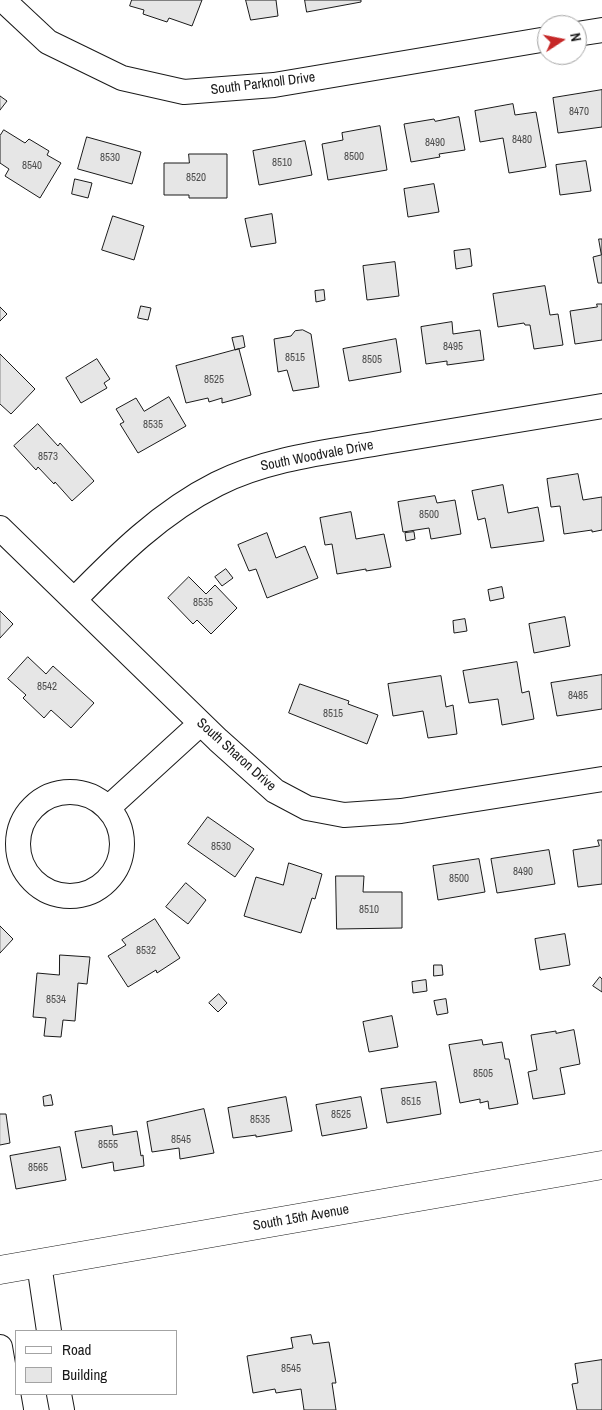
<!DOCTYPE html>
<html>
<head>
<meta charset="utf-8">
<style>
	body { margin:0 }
	#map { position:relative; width:602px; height:1410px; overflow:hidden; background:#fff; font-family:"Archivo Narrow",sans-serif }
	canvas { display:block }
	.legend { position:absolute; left:15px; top:1330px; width:162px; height:65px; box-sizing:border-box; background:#fff; border:1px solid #a3a3a3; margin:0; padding:6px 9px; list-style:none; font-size:15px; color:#1a1a1a }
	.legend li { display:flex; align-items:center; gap:10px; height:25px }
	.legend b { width:25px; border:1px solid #a3a3a3 }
	.north { position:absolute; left:537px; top:15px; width:50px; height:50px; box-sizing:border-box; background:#fff; border:1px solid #a3a3a3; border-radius:50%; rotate:79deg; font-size:14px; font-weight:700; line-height:20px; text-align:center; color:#1a1a1a }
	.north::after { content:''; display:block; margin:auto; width:18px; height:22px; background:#c62828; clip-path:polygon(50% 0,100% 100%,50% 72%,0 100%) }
</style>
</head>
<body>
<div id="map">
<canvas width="602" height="1410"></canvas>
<ul class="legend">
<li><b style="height:6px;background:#fff"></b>Road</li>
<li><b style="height:14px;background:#e6e6e6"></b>Building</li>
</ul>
<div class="north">N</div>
</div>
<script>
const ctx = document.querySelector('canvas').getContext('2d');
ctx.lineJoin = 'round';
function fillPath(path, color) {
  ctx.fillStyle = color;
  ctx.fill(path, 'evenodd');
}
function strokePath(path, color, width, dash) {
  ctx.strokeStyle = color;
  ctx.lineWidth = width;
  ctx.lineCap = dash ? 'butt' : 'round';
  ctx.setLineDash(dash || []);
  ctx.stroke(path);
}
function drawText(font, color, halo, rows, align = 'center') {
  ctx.font = font + ' "Archivo Narrow",sans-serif';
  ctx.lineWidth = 4;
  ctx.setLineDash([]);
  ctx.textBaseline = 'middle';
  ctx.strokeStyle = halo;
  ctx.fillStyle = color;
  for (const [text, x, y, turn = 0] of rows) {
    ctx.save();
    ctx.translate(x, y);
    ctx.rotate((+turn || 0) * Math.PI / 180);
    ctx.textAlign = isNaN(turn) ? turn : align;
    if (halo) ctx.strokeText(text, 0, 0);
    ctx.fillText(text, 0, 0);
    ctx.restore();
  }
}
const building = new Path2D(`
	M132,0H202L192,26L169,18L167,22L143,14L144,10L130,6Z
	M246,0H276L278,16L251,20Z
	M305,0H361V2L307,12Z
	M602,90V127L558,133L553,98Z
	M0,96L7,101L0,110Z
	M513,104L515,115L536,112L546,167L509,173L503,138L480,142L475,111Z
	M459,117L465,150L439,154L440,157L411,162L404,124L434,119L435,121Z
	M380,126L387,170L328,180L322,144L343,140L342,133Z
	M4,130L25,143L29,139L49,151L47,155L61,163L40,198L5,176L9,169L0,163V136Z
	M87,137L141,152L132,184L78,169Z
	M305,141L312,175L259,185L253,151Z
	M189,154H227V198H189V195H164V163H189Z
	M586,161L591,191L560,195L556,165Z
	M75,179L92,183L88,198L72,194Z
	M434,184L439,212L408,217L404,189Z
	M272,214L276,243L251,247L245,219Z
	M113,216L144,226L134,260L102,250Z
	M599,239H602V283H598L593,257L601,255Z
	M470,249L472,266L456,269L454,251Z
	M395,262L399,296L367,300L363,266Z
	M545,286L550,315L558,314L563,345L534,349L530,325H525L524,323L498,327L493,294Z
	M324,290L325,300L316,302L315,291Z
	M597,304H602V340L575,344L570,311L597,307Z
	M141,306L151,308L148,320L138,318Z
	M0,307L7,314L0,321Z
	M452,322L453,334L480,330L484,360L447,365V361L426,364L421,327Z
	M303,330L311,334L319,387L293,391L287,370L278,372L274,339L291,336L295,331Z
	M243,336L245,347L235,350L232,338Z
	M396,339L401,372L349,381L343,349Z
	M239,349L251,395L222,403V398L209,402L208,398L186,403L176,366Z
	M0,354L35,389L11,414L0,404Z
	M97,359L110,379L104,383L107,388L81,403L66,378Z
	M169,397L186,426L138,453L120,424L124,422L116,409L136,398L144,411Z
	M38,424L58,446L60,443L94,481L72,501L55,482L54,484L38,467L36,470L14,446Z
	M578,474L583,500L602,497V530L592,532V530L564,534L560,506L551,507L547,479Z
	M503,485L508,513L538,507L544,541L491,548L485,518L478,520L472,491Z
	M435,496L437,503L455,500L461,534L431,539L429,528L403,532L398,502Z
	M351,512L356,539L384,534L391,567L366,571V569L337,574L332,544L325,545L320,518Z
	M414,532L415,539L406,541L405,533Z
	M267,533L276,558L305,546L318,578L267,598L256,569L249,571L238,545Z
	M226,569L233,578L222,586L215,577Z
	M189,577L206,594L215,585L237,608L211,634L197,620L193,624L168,598Z
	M502,587L504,598L490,601L488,590Z
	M0,611L13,624L0,638Z
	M565,617L570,646L534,653L529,624Z
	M465,619L467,631L454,633L453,621Z
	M28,657L46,674L53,666L94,703L71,728L51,710L44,718L23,698L26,695L8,679Z
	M517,662L522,693L529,691L534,719L502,725L498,699L469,703L463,671Z
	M602,675V709L557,716L551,683Z
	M441,676L446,707L453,705L457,734L428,738L423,711L393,716L388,684Z
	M300,684L349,701L348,704L378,715L367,744L289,713Z
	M208,817L254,849L235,877L188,844Z
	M598,840H602V884L578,887L573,850L599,846Z
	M549,850L555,884L497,893L491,859Z
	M479,859L485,892L438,900L433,866Z
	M289,863L322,874L315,899L312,898L301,933L244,916L256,877L283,885Z
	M336,876H364L363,892H402V928L337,929Z
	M186,883L206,900L188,924L166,907Z
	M155,919L180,958L157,973L156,970L128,987L108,956L126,945L122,940Z
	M0,926L13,939L0,953Z
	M565,934L570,965L540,970L535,939Z
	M60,955L90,957L87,984L78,983L75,1021L63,1020L61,1037L44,1036L46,1018L33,1017L37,973L59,975Z
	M434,965H442L443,975L434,976Z
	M600,977L602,979V992L593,986Z
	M426,980L427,991L413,993L412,982Z
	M219,994L227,1003L218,1012L209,1003Z
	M446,999L448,1013L437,1015L434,1001Z
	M392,1016L398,1047L369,1052L363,1022Z
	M574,1030L580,1064L560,1068L565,1094L533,1099L528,1072L537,1070L531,1035L556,1031V1033Z
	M482,1040L483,1045L502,1042L505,1059H509L518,1104L489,1109L488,1101L480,1103V1099L460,1103L449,1045Z
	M436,1082L441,1114L387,1123L381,1089Z
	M51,1095L53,1105L44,1106L43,1097Z
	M286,1097L292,1131L256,1137V1135L233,1138L228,1108Z
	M361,1097L367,1128L322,1136L316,1105Z
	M204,1109L214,1153L180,1159L179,1148L152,1152L147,1122Z
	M0,1114H6L10,1143L0,1145Z
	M112,1126L113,1135L137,1131L141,1156L143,1155L144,1166L114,1171L113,1162L82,1168L75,1132Z
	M60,1147L66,1180L16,1189L10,1156Z
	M311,1335L313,1344L329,1342L336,1383H332L336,1410H304L301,1389L276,1393L275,1389L253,1393L247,1356L293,1348L291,1338Z
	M602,1360V1410H577L572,1384L578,1383L575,1364Z`);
fillPath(building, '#e6e6e6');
strokePath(building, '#1a1a1a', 1);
const minor = new Path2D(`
	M3,0L48,42L122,78L184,92L274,85L547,39
	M577,34L602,30
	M0,528L218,740L275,791L307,808L344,815L401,811L602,779
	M74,600C117,556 161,512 217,484C269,458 329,452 385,442C458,430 530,418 602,406
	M18 844a52 52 0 1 1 104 0a52 52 0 1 1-104 0Z
	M108,808L200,724
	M39,1264L49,1331
	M0,1347L11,1410
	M59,1394L62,1410`);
const tertiary = new Path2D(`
	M0,1270L602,1165`);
strokePath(minor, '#1a1a1a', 26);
strokePath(tertiary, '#1a1a1a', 29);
strokePath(minor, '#fff', 24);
strokePath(tertiary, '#fff', 28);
drawText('11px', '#4d4d4d', null, [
	["8470",579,112],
	["8480",522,140],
	["8490",435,143],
	["8500",354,157],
	["8530",110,158],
	["8510",282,163],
	["8540",32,166],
	["8520",196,178],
	["8495",453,347],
	["8515",295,358],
	["8505",372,360],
	["8525",214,380],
	["8535",153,425],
	["8573",48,457],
	["8500",429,515],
	["8535",203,603],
	["8542",47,687],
	["8485",578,696],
	["8515",333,714],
	["8530",221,847],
	["8490",523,872],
	["8500",459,879],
	["8510",369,910],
	["8532",146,951],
	["8534",56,1000],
	["8505",483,1074],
	["8515",411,1102],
	["8525",341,1115],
	["8535",260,1120],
	["8545",181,1140],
	["8555",108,1145],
	["8565",38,1168],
	["8545",291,1369]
]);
drawText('14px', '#1a1a1a', '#fff', [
	["South Parknoll Drive",263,84,-7],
	["South Woodvale Drive",317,456,-11],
	["South Sharon Drive",236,755,42],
	["South 15th Avenue",301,1218,-10]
]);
</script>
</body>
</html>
